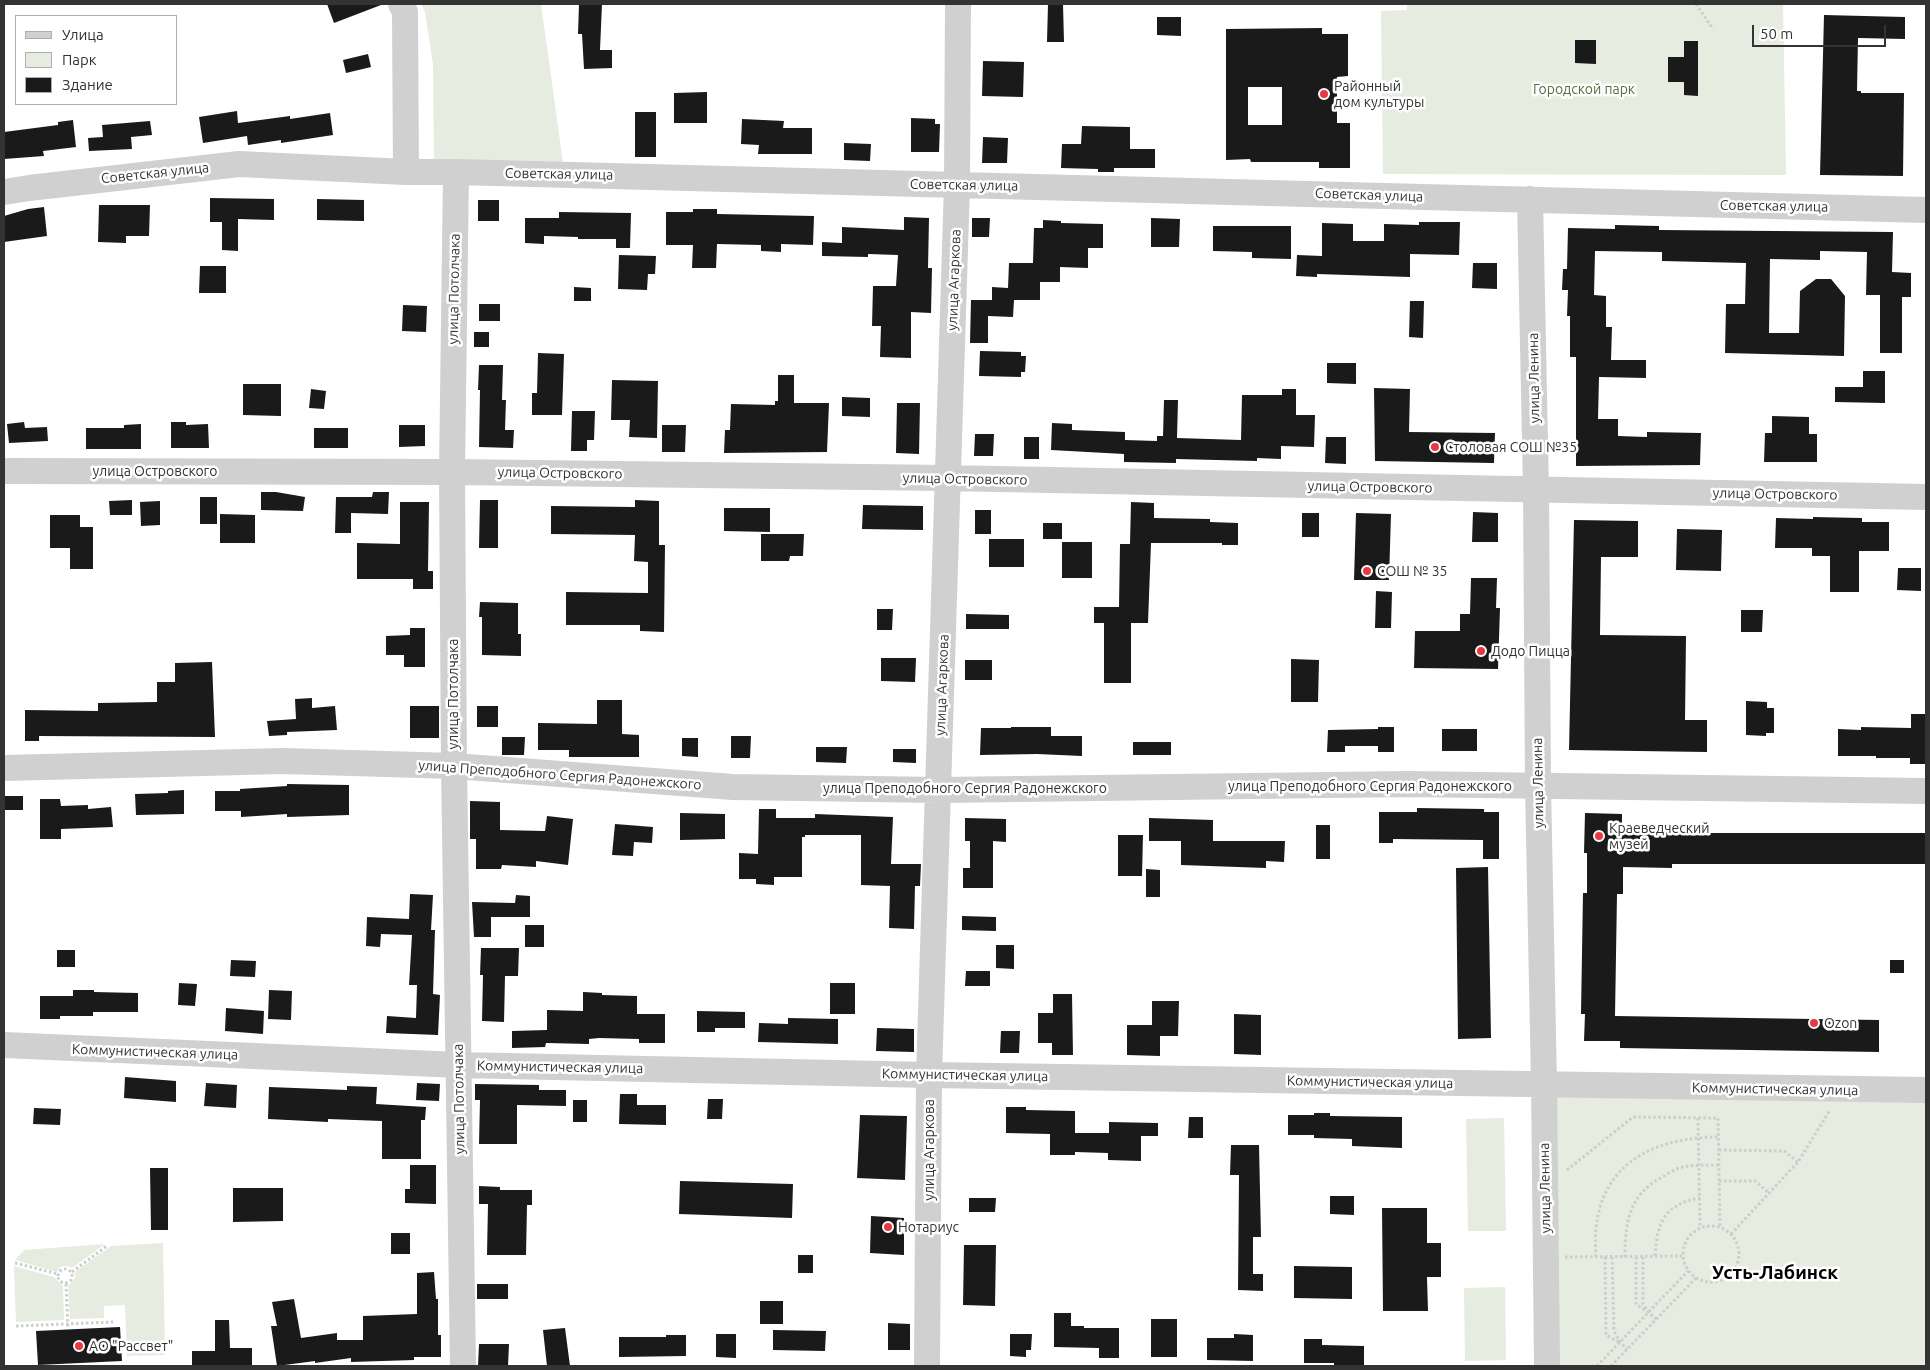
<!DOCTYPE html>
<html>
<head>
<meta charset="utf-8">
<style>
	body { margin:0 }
	#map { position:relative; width:1930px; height:1370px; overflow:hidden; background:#fff; font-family:Ubuntu,sans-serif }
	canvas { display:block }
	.frame { position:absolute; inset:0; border:5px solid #333; pointer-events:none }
	.legend { position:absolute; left:15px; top:15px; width:162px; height:90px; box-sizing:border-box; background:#fff; border:1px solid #adadad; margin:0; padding:6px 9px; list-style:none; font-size:15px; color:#333 }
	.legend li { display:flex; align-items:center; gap:10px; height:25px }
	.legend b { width:25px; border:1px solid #adadad }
	.scale { position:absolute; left:1752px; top:25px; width:134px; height:22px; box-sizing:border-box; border:2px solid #333; border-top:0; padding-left:6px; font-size:15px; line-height:18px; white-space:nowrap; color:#333; -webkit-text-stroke:4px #fff; paint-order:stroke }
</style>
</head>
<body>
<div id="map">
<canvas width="1930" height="1370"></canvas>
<div class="frame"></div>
<ul class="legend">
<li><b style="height:6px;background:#d0d0d0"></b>Улица</li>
<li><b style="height:14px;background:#e6ecdf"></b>Парк</li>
<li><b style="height:14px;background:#1a1a1a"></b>Здание</li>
</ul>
<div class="scale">50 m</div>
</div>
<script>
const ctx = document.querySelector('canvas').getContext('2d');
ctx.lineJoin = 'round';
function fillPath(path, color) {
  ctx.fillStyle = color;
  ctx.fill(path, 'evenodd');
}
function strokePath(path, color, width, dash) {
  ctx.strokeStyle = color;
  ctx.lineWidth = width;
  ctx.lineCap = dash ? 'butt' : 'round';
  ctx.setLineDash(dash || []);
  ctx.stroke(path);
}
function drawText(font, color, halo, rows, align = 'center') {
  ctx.font = font + ' Ubuntu,sans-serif';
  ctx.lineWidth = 5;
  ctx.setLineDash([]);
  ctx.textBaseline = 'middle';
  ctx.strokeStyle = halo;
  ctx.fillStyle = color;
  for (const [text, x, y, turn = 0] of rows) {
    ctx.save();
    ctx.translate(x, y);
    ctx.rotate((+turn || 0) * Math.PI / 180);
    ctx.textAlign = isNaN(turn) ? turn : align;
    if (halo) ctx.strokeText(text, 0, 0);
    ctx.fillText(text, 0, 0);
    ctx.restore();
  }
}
fillPath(new Path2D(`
	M421,4H541L563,163L434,159L433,64L425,12Z
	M1407,4H1783L1786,175L1383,174L1381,11L1407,10Z
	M1550,1096L1926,1100V1366H1558Z
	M1504,1118L1506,1231H1468L1466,1119Z
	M163,1243L165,1355L127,1356L125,1305L104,1306V1318L70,1319L68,1286L75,1278V1272L111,1246Z
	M105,1244L72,1268L67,1266L60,1267L57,1272L15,1260L24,1250Z
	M14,1266L54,1277L63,1286L64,1320L16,1322Z
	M1505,1287L1506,1360L1465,1361L1464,1288Z`), '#e6ecdf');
fillPath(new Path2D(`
	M327,4H381V5L334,23Z
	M579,4H602L600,50H612V68L584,69L582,34H578Z
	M1048,4H1063L1064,42H1047Z
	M1824,15L1905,17V39L1858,38L1857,91H1861V93H1904L1903,176L1820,175Z
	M1157,17H1181V36L1157,35Z
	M1322,28V34H1348V76L1337,77V123H1350V168H1319V162H1251L1250,159L1226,160V29ZM1248,87H1282V125H1248Z
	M1575,40H1596V64L1575,63Z
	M1684,41H1698V96L1684,95V82H1668V57H1684Z
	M368,54L371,67L346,73L343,60Z
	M983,61L1024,62L1023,97L982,96Z
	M707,92V123H674V93Z
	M237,111L238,123L290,116V119L330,113L333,135L281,143V140L248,145L247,136L203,143L199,117Z
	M635,112H656V157H635Z
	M911,118L935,119V124H940L939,152H911Z
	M742,119L784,121L783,128H812V154H758L759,145L741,144Z
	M73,120L76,147L43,151L44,156L4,159V132L58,125V122Z
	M150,121L152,135L131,137L132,149L89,151L88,138L103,137L102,125Z
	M1082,126L1130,127V149H1155V168H1114V172H1098V169L1061,168L1062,144H1081Z
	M983,137L1008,138L1007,163H982Z
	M844,143L871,144L870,161L844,160Z
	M210,198L274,199V220L238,219V251L222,250V222H210Z
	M317,199L364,200V221L317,220Z
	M478,200H499V221H478Z
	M99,205H150L149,236H126V243L98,242Z
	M44,207L47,236L4,242V216L28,209Z
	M693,209H717V214L814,216L813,245L781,244V252L761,251V245L717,244L716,268H692L693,245H666V212H693Z
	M559,212L631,213L630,248H616V239H578V237L544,236V244L525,243V218H559Z
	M904,217L929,218L928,268H932L931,313L911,312V358L880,357L881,326H872L873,286H896L898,255L868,254V257L822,256V242L842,243V227L904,230Z
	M972,218H990L989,237H972Z
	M1151,218L1180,219L1179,247H1151Z
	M1043,220L1061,221V223L1103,224V248H1088V268L1060,267V282H1040V300H1014L1013,317L988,316V343H970L971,300H992V287L1008,288L1009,263H1033L1034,228H1043Z
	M1419,222H1460L1459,255L1410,254V277L1317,274V277L1296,276L1297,255L1322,256V223L1353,224V241H1384V224L1419,225Z
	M1615,225L1659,226V230L1893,232L1892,272L1911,273V297H1902V353H1880V295H1866L1867,252L1820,251V260L1770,259L1769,333H1799L1800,291L1816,279H1831L1845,296L1844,356L1725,353L1726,304H1745L1746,263L1662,261V252L1595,251L1594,295L1606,296V327H1612L1611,360H1646V378L1599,377L1598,419H1618V436L1647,437V432L1701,433L1700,465L1576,466V357H1570V316H1567L1568,290H1562L1563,269H1567L1568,228L1615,229Z
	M1213,226H1291V259L1252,258V252L1213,251Z
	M619,255L656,256L655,274H648L647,290L618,289Z
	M1473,263H1497V289L1472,288Z
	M200,266H226V293H199Z
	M574,287L591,288V301H574Z
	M1410,301H1424L1423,338L1409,337Z
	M479,304H500V321H479Z
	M403,305L427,306L426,332L402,331Z
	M474,332H489V347H474Z
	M980,351L1021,352V356H1026L1025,372H1021V377L979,376Z
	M538,353L564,354L562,415H532V393H537Z
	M1327,363H1356V384L1327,383Z
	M479,365H503L502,400H506L505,430H514L513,448L479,447L480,390H478Z
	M1863,371H1885V403L1835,402V387H1863Z
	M778,375H794V403H829L827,452L724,453L725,430H730L731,404L775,405V401H778Z
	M612,380L658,381L657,438L629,437L630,420H611Z
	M243,384H281V416L243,415Z
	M1374,388L1410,389L1409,432L1495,433L1494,463L1375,461Z
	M311,389L326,391L324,409L309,408Z
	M1282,389H1296V415H1315L1314,447L1281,446V459L1257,458V461L1176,459V463L1124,462V454L1051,450L1052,423L1072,424V430L1125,432V440L1157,441V436H1163L1164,400H1178L1177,438L1241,440L1242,395H1282Z
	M842,397L870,398V417L842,416Z
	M897,403H920L919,454L896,453Z
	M572,411H595L594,440H587V451H571Z
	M1772,416L1809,417V434H1817V462H1764L1765,433H1772Z
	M24,422L25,428L47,427L48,441L9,443L7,424Z
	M171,422H186V425L208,424L209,448H171Z
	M141,424V449H86V428H124V425Z
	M399,425H425V446L399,447Z
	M662,425H686L685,452H662Z
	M314,428H348V448H314Z
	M975,434H994L993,456H974Z
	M1024,437H1039V459H1024Z
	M1326,437H1346V464L1325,463Z
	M261,492H276L305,497L303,511L261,510Z
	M373,492H389L388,514L351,513V533H335L336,497H372Z
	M200,497H217V524H200Z
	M132,500V515H110L109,501Z
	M480,500H498V548H479Z
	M635,500L659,501V545H665L664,632L640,631V625H566V592L648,593V562L634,561L635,535L551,534V506L635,507Z
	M160,501V525L141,526L140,502Z
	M400,502H429L428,571H433V589H413V579H357V543L400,544Z
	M1131,502L1154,503V518L1210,519V522L1238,523V545H1222V543H1151L1148,623H1131V683H1104V623H1094V607H1119L1120,544H1130Z
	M863,505L923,506V530L862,529Z
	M724,508H770V532L724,531Z
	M975,510H991V534H975Z
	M1473,512L1498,513V542H1472Z
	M1302,513H1319V537H1302Z
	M1356,513L1391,514L1389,580H1354Z
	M220,514L255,515V543H220Z
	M50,515H80V527H93V569H70V548H50Z
	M1813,517L1862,518V522H1889V551H1859V592H1830V556H1812V548H1775L1776,518L1813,519Z
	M1574,520L1638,521V557H1601L1600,635L1686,636L1685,720H1707V752L1569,750Z
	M1043,523H1062V539H1043Z
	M1677,529L1722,530L1721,571L1676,570Z
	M761,534H804L803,556H790L789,561H761Z
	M989,539H1024V567H989Z
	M1062,542H1092V578H1062Z
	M1898,568H1921V591L1897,590Z
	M1471,578H1497L1496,608H1500L1498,669L1414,668L1415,631H1460V614H1470Z
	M1376,591L1392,592L1391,628H1375Z
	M480,602L518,603V634H521V656L482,655V617H479Z
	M877,609H893L892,630H877Z
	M1741,610H1763L1762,632H1741Z
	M966,614L1009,615V629H966Z
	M410,628H425V667H404V655H386V636L410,635Z
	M881,658H916L915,682L881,681Z
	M1291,659L1319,660L1318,702H1291Z
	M965,660H992V680H965Z
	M212,662L215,737L39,736V741H25V710L98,711V703L157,702V682H175V663Z
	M312,698V708L335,706L337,730L287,732V735L269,736L267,721L296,719L295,699Z
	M597,700H622V734L639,735V757H569V750H538V723L597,724Z
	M1746,701L1767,702V708H1774V733H1766V736L1746,735Z
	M410,706H439V738H410Z
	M477,706H498V727H477Z
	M1911,714H1926V764H1910V758H1876V756H1838V729L1861,730V727L1911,728Z
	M1011,727H1051V736H1082V756L1037,754L980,755L981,728H1011Z
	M1378,727H1394V752H1378V746H1345V752H1327L1328,730L1378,729Z
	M1442,729H1477V751H1442Z
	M731,736H751L750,758H731Z
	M502,737H525L524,755H502Z
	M682,738H698V757L682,756Z
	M1133,742H1171V755H1133Z
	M816,747H847L846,763L816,762Z
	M893,749H916V763L893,762Z
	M287,784L349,785V815L287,817V814L241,817V811H215V791H240V789L287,786Z
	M184,790V814L136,815L135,794L168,793V791Z
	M4,796H23V810H4Z
	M40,799H60L61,806L88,805V809L111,807L113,827L61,829V839H40Z
	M470,801L500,802V830L545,831L547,816L573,819L568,865L536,861V867L502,865L501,869H476V839H470Z
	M1417,808L1484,809V812H1499V859H1483V840L1393,839V843H1379V812H1417Z
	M759,809H776V818H815V814L893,817L891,864H921L920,886H915L914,929L889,928L890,886L861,885V835H805V837H802V877H774V885L756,884V879H739V853L758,854Z
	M680,813L725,814V839L680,840Z
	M1585,813L1622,814V824L1673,825V833H1926V864H1672V868L1623,867V894H1617L1615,1016L1879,1020V1052L1620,1048V1041H1584L1585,1014H1581L1583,893H1587V853H1584Z
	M965,818L1006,819V842L993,841V888H963V868H970V841H965Z
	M1149,818L1213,820V841H1285L1284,862L1266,861V868L1181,865V841H1149Z
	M615,824L653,827L652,843L634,842L633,856L612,855Z
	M1316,825H1330V859H1316Z
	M1118,835H1143L1142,876H1118Z
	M1488,867L1491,1038L1458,1039L1456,868Z
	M1146,869L1160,870V897H1146Z
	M410,894L433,895L431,930H435L433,994L440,995L438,1035L386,1033L387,1016L416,1018L417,985H409L412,935L381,934L380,947L366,946L367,917L409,919Z
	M516,895L530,896V917H491V937H474L472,902L515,903Z
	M962,916L996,917V931L962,930Z
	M525,925H544V947H525Z
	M996,945H1014V969L996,968Z
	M481,948H519L518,976H505L504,1022L482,1021L483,975H480Z
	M57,950H75V967H57Z
	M231,960L256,961L255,977L230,976Z
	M1890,960H1904V973H1890Z
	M966,971H990V986H965Z
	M179,983L197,984L195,1006L178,1005Z
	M830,983H855V1014H830Z
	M73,990H94V992L138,993V1012H93V1016H60V1019H40V996H73Z
	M269,990L292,991L291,1020L268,1019Z
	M583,992L602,993V995L637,996V1014H665V1043H639V1039L599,1038L589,1039V1044L546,1043L545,1047L512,1048V1031L547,1030V1010L583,1011Z
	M1053,994H1072L1073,1055H1052V1043H1038V1013H1053Z
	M1152,1001H1179L1178,1036H1160V1056L1127,1055V1025H1152Z
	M226,1008L264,1011L263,1034L225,1031Z
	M697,1011L745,1012V1028H715V1032H697Z
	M1234,1014L1261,1015V1055L1234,1054Z
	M788,1018L838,1019V1044L758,1042L759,1023L788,1024Z
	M877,1028L914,1029V1052L876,1051Z
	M1001,1031H1020L1019,1053H1000Z
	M125,1077L176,1081V1102L124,1098Z
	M206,1083L237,1085L236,1108L204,1106Z
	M417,1083L440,1084L439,1101L416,1100Z
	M475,1084L539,1085V1090H566V1106L517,1105V1144H479L480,1100H475Z
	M347,1086L377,1087L376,1104L426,1107L425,1120H421V1159H382V1121L328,1119V1122L268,1119L269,1087L347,1090Z
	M620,1094H637V1105H666V1125L619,1124Z
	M708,1099H723L722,1119H707Z
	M573,1100H587V1122H573Z
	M1006,1107H1026V1110L1075,1111V1133H1109V1122L1158,1123V1136H1141V1161L1108,1160V1153L1075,1152V1155H1050V1134L1006,1133Z
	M34,1108L61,1109L60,1125L33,1124Z
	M1314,1113H1330V1116L1402,1117V1148L1352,1146V1139L1314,1138V1135H1288V1115H1314Z
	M860,1115L907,1116L905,1180L857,1178Z
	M1189,1117H1203V1138H1188Z
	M1231,1145H1259L1261,1237H1253V1274H1263V1291L1238,1290L1239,1175H1230Z
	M410,1165H436V1204L405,1203V1189H410Z
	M150,1168H168V1230H151Z
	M680,1181L793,1184L792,1218L679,1214Z
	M479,1186L500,1187V1190H532V1205H527L526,1255H487L488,1204H479Z
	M233,1188H283V1221L233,1222Z
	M1330,1196H1354V1215L1330,1214Z
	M969,1198H996L995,1212H969Z
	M1382,1208H1427V1243H1441V1277H1427L1428,1311H1383Z
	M871,1216L904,1218V1255L870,1253Z
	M391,1233H410V1254H391Z
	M964,1245H996L995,1306L963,1305Z
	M798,1255H813V1273H798Z
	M1294,1266L1352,1267V1299L1294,1298Z
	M434,1272L436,1299H438V1335H441V1357H414V1360L351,1362V1358L315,1363V1361L277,1366L271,1326H277L272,1302L294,1299L301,1338L337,1333V1340H363V1316L417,1314V1273Z
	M477,1284H508V1299H477Z
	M760,1301H783V1324H760Z
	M1054,1313H1071V1326H1084V1328H1119V1358H1099V1348L1054,1347Z
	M1151,1319H1177V1357H1151Z
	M215,1320H229L230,1348H252V1366H192V1351H215Z
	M888,1323L910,1324V1350H888Z
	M120,1327L122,1361L38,1365L36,1331Z
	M565,1328L570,1366H547L543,1330Z
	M773,1330L826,1331L825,1351L773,1350Z
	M716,1334H736V1358L716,1357Z
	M1010,1334H1032L1031,1350H1026V1357L1010,1356Z
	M1234,1334L1253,1335V1361L1207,1360V1338H1234Z
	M666,1335H686V1356L619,1357V1337H666Z
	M1304,1339H1322V1345L1364,1346V1366H1334V1363H1304Z
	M479,1344H509L508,1366H478Z`), '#1a1a1a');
strokePath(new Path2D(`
	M1696,4L1713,29
	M1698,1118L1700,1227
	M1719,1150L1784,1151L1798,1162
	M1567,1170L1633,1117L1718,1118L1720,1227
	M1719,1181H1755L1769,1193
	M1683 1254a28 28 0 1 1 56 0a28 28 0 1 1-56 0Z
	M1731,1234L1798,1162L1830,1110
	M1655,1256C1657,1223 1664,1204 1700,1198
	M1565,1257L1682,1256
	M1596,1257C1595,1241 1595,1227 1599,1211C1613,1155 1666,1137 1719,1137
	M1605,1257L1606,1335L1619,1342
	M1612,1257L1614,1331L1620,1342L1627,1349
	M1625,1257C1625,1222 1629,1195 1662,1177C1668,1174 1674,1169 1680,1168C1691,1164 1707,1166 1719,1165
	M1636,1257V1304L1646,1311
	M1643,1257V1304L1649,1313L1656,1319
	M15,1263L58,1274
	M58 1276a7 7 0 1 1 14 0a7 7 0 1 1-14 0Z
	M72,1272L108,1245
	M66,1284L68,1329
	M16,1326L113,1322
	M1597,1366L1688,1271
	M1611,1366L1696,1278`), '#cdcdcd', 3, [2.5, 2.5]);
strokePath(new Path2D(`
	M401,4L405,12L406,172
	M456,172L452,472L454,766L463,1366
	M4,192L29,188L239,164L406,172H456L1926,210
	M1530,199L1536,490L1538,786L1544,1084L1547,1366
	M4,471L452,472L947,478L1926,497
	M4,768L283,761L454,766L733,787L939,790L1408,784L1926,791
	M4,1045L459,1065L929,1075L1926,1090
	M927,1366L929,1075L957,185L958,4`), '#d0d0d0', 26);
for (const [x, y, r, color] of [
	[1324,94,5,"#e63946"],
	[1435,447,5,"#e63946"],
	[1367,571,5,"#e63946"],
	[1481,651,5,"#e63946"],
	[1599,836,5,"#e63946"],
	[1814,1023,5,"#e63946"],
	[888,1227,5,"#e63946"],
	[79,1346,5,"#e63946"]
]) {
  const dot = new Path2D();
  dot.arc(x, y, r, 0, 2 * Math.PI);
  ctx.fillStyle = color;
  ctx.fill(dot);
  strokePath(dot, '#fff', 2);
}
drawText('14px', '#333', '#fff', [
	["Районный",1334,86],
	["дом культуры",1334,102],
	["Столовая СОШ №35",1445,447],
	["СОШ № 35",1377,571],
	["Додо Пицца",1491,651],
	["Краеведческий",1609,828],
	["музей",1609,844],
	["Ozon",1824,1023],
	["Нотариус",898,1227],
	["АО \"Рассвет\"",89,1346]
], 'left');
drawText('14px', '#56703f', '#fff', [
	["Городской парк",1584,89]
]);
drawText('14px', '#333', '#fff', [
	["Советская улица",155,173,-6],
	["Советская улица",559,174,1],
	["Советская улица",964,185,1],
	["Советская улица",1369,195,2],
	["Советская улица",1774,206,1],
	["улица Агаркова",954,280,-88],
	["улица Потолчака",454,289,-89],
	["улица Ленина",1534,378,-91],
	["улица Островского",155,471],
	["улица Островского",560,473,1],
	["улица Островского",965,479,1],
	["улица Островского",1370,487,1],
	["улица Островского",1775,494,1],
	["улица Агаркова",942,685,-88],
	["улица Потолчака",453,694,-90],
	["улица Преподобного Сергия Радонежского",560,775,4],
	["улица Ленина",1538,783,-91],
	["улица Преподобного Сергия Радонежского",1370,786],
	["улица Преподобного Сергия Радонежского",965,788],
	["Коммунистическая улица",155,1052,2],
	["Коммунистическая улица",560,1067,1],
	["Коммунистическая улица",965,1075,1],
	["Коммунистическая улица",1370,1082,1],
	["Коммунистическая улица",1775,1089,1],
	["улица Потолчака",459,1099,-91],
	["улица Агаркова",929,1150,-90],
	["улица Ленина",1545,1188,-91]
]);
drawText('bold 19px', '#000', '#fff', [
	["Усть-Лабинск",1775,1273]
]);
</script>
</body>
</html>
